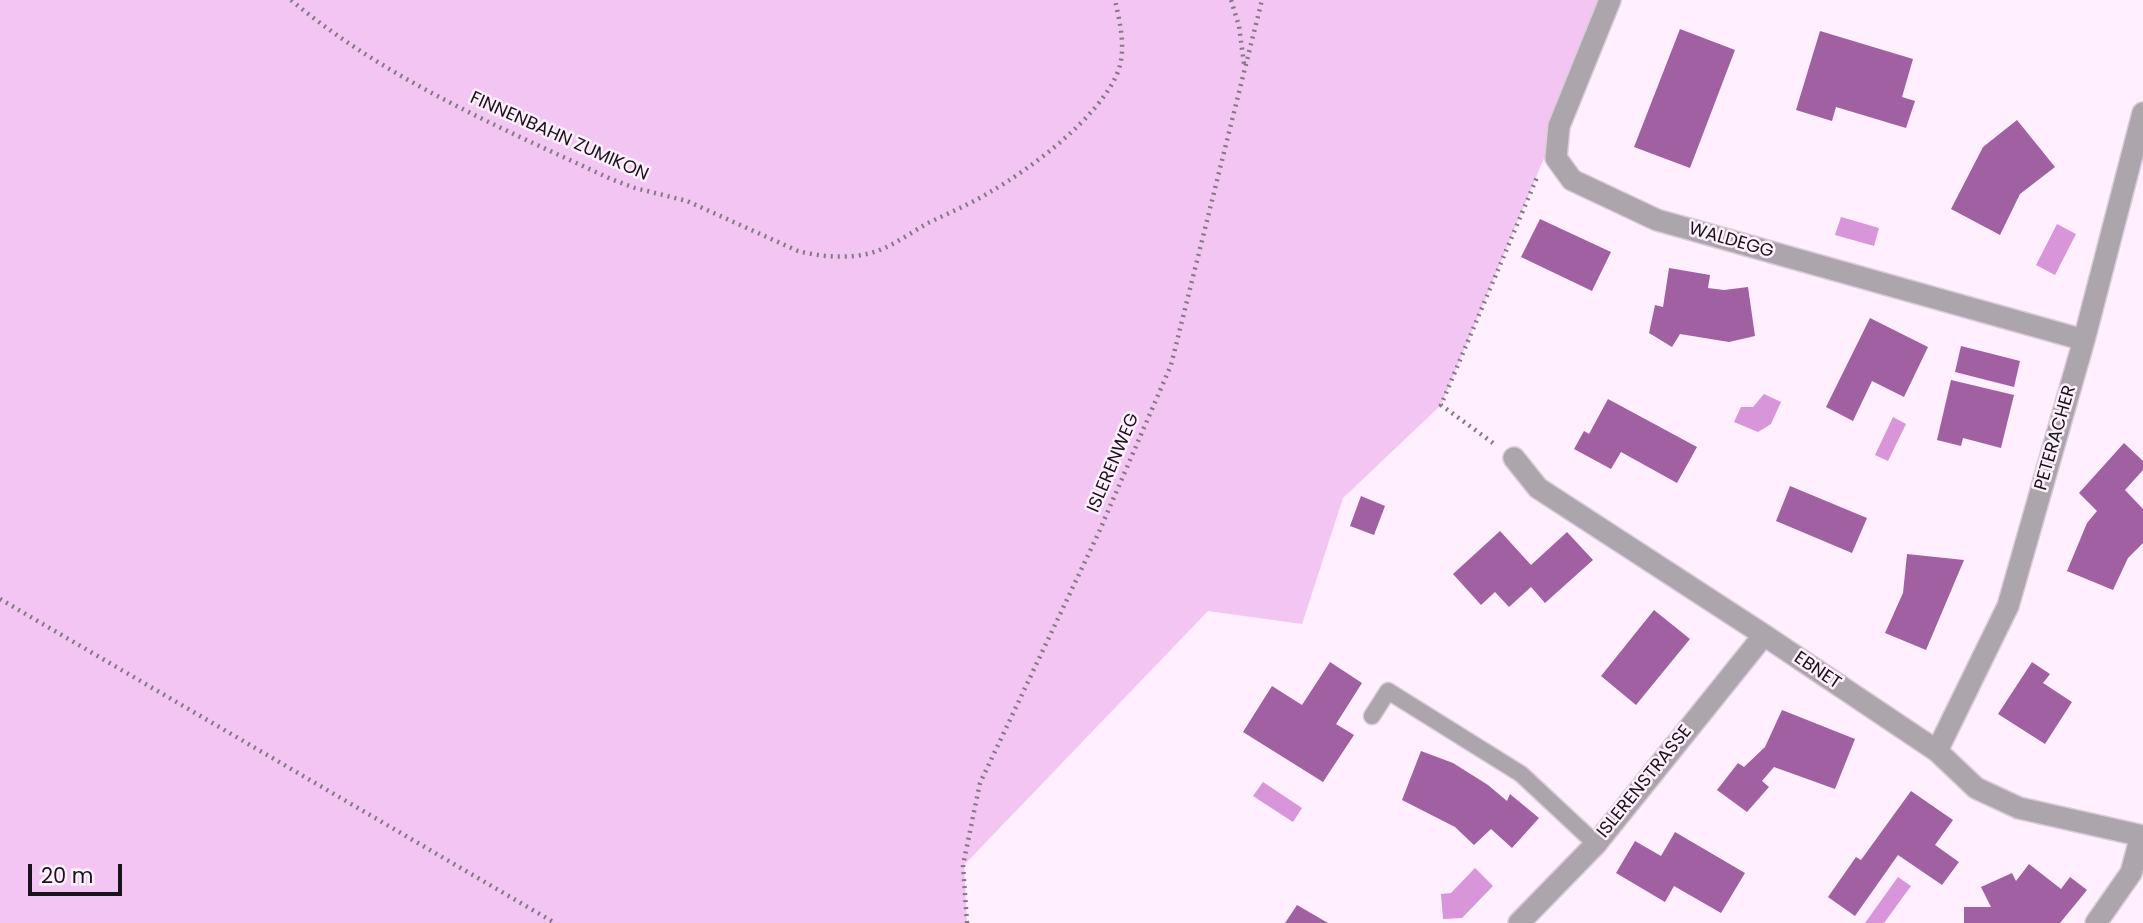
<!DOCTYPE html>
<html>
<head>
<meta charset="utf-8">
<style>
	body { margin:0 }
	#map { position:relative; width:2143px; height:923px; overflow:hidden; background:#ffefff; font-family:Poppins,sans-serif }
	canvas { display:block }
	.scale { position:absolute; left:28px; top:864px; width:94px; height:32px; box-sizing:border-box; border:4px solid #191419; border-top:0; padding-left:9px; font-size:21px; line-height:24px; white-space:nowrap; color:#191419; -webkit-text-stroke:5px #ffefff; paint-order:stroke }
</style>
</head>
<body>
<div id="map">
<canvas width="2143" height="923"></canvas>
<div class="scale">20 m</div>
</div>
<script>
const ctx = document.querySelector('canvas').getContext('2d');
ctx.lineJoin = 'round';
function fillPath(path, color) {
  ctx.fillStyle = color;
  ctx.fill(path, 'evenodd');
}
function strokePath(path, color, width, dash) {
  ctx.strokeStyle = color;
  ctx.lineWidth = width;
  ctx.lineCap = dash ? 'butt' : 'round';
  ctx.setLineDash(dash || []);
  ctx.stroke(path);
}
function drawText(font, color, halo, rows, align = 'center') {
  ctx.font = font + ' Poppins,sans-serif';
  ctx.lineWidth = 5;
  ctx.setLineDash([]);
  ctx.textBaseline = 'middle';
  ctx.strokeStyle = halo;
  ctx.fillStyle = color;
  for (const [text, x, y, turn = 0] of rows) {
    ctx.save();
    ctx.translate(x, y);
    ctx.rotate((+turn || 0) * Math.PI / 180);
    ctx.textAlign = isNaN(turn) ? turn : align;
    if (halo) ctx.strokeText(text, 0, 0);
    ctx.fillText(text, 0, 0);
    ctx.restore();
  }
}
fillPath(new Path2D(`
	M0,0H1610L1441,405L1343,498L1302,624L1208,611L964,865L967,923H0Z`), '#f3c5f3');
fillPath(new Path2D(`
	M1841,217L1879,228L1874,246L1835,235Z
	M2057,224L2076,234L2055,275L2036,265Z
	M1764,394L1781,402L1771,424L1758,432L1734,422L1741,407H1753Z
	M1893,417L1906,424L1888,461L1875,455Z
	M1263,782L1302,808L1293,822L1253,796Z
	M1475,868L1493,886L1462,918L1443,919L1441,894L1451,893Z
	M1898,877L1911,886L1884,923H1865Z`), '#d995d9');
fillPath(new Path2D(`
	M1680,29L1735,50L1690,168L1634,147Z
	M1820,31L1913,59L1902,97L1915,101L1906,128L1836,107L1832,121L1796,110Z
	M2017,120L2055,167L2020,194L2000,235L1951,209L1983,147Z
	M1540,219L1611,252L1592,291L1521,257Z
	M1669,268L1710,275L1708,288L1724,290L1748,287L1755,336L1729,342L1680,334L1672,347L1649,333L1655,305L1663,307Z
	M1870,318L1928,347L1904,397L1872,381L1853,421L1826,407Z
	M1961,346L2020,361L2014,387L1955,372Z
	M1951,380L2014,395L2001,448L1963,438L1961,446L1937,440Z
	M1608,399L1697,447L1677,483L1621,452L1611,469L1574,449L1584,431L1589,434Z
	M2124,443L2143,461V470L2125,490L2143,509V543L2128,558L2113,590L2067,571L2087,523L2097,511L2079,493Z
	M1790,486L1867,518L1852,553L1776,521Z
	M1361,496L1385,506L1374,535L1350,526Z
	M1500,531L1531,565L1567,532L1593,560L1545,603L1531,587L1509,607L1495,592L1481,605L1453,574Z
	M1907,554L1964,560L1926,650L1885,633L1903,593Z
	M1654,610L1690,639L1636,705L1601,676Z
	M1330,662L1362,683L1336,724L1354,735L1323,782L1243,732L1272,686L1302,705Z
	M2032,662L2050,674L2043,683L2072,702L2045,744L1998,714Z
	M1782,710L1855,739L1835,789L1774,767L1762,781L1769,787L1747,812L1717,790L1738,763L1744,767L1765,747Z
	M1421,751L1453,763L1488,785L1507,801L1510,794L1539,818L1512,848L1491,829L1474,845L1455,827L1402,800Z
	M1911,791L1953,820L1935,845L1959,862L1942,885L1898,855L1855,916L1828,897L1856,857L1861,860Z
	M1675,832L1745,873L1721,913L1674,886L1665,902L1616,873L1635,841L1661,856Z
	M2029,864L2061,889L2070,877L2087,890L2060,923H1964V907H1991L1981,887L2012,873L2016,881Z
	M1297,905L1328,923H1285Z`), '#a060a2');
const service = new Path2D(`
	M1372,716L1388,691L1521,774L1596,844`);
const minor = new Path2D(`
	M1610,0L1559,126L1556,158L1572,180L1657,220L2084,340
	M1514,458L1538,488L1764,635L1937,751L1976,788L2019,808L2143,836
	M1937,751L2008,606L2084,340L2143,113
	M1519,923L1596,844L1764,635
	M2096,923L2131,873L2141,836`);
strokePath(service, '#daccda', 19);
strokePath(minor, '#daccda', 24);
strokePath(new Path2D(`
	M291,0C387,80 499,127 611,179L635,188L687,201L798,251C821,257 848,259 871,253C892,247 910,233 928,223C949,213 970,204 990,192C1032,168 1098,118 1117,74C1127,51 1120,23 1115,0
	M1231,0L1239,26L1244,64
	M1493,443L1441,405L1538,175
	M0,599L555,923
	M967,923L963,865L980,783L1099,532L1171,365L1262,0`), '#837983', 4.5, [2, 5]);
strokePath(service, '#aca5ac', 16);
strokePath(minor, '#aca5ac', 21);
drawText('18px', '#191419', '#ffefff', [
	["FINNENBAHN ZUMIKON",559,137,24],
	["WALDEGG",1731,241,16],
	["PETERACHER",2056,438,-74],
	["ISLERENWEG",1114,463,-67],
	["EBNET",1817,671,34],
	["ISLERENSTRASSE",1645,782,-51]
]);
</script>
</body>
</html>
